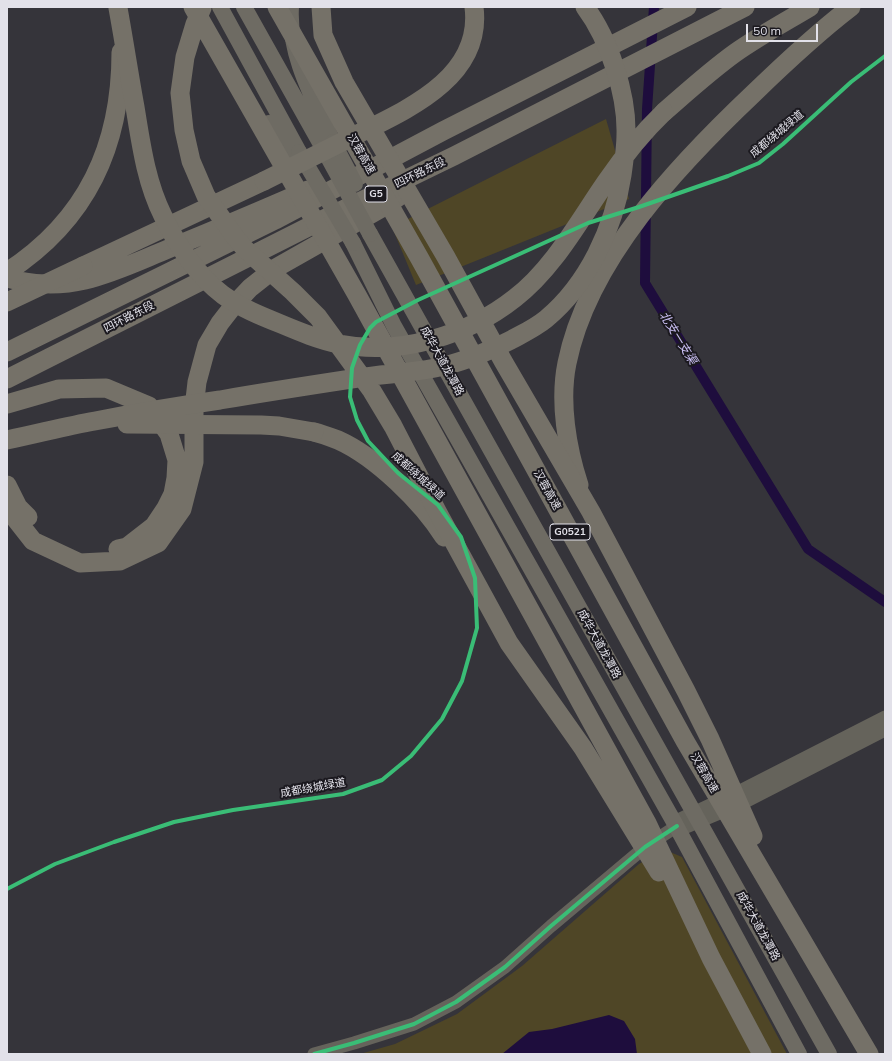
<!DOCTYPE html>
<meta charset="utf-8">
<style>
body{margin:0}
#map{position:relative;width:892px;height:1061px;overflow:hidden;background:#35343a;font-family:Mulish,sans-serif}
canvas{display:block}
.frame{position:absolute;inset:0;border:8px solid #e2e1e9;pointer-events:none}
.scale{position:absolute;left:746px;top:24px;width:72px;height:18px;box-sizing:border-box;border:2px solid #e2e1e9;border-top:0;padding-left:5px;font-size:12px;line-height:14px;white-space:nowrap;color:#e2e1e9;-webkit-text-stroke:3px #1b191f;paint-order:stroke}
</style>
<div id="map">
<canvas width="892" height="1061"></canvas>
<div class="frame"></div>
<div class="scale">50 m</div>
</div>
<script>
const g = document.querySelector('canvas').getContext('2d');
g.lineJoin = 'round';
function fill(path, color) {
  g.fillStyle = color;
  g.fill(path, 'evenodd');
}
function trace(path, color, width, dash) {
  g.strokeStyle = color;
  g.lineWidth = width;
  g.lineCap = dash ? 'butt' : 'round';
  g.setLineDash(dash || []);
  g.stroke(path);
}
function label(font, color, halo, rows, align = 'center') {
  g.font = font + ' Mulish,"Noto Sans SC",sans-serif';
  g.lineWidth = 4;
  g.setLineDash([]);
  g.textBaseline = 'middle';
  g.strokeStyle = halo;
  g.fillStyle = color;
  for (const [text, x, y, turn = 0] of rows) {
    g.save();
    g.translate(x, y);
    g.rotate((+turn || 0) * Math.PI / 180);
    g.textAlign = isNaN(turn) ? turn : align;
    if (halo) g.strokeText(text, 0, 0);
    g.fillText(text, 0, 0);
    g.restore();
  }
}
const green = new Path2D(`
 M606,119l23,80 -213,86 -24,-58z
 M663,849l19,8 105,197h-427l35,-10 62,-30 65,-48 117,-102z`);
const water = new Path2D(`
 M609,1015l15,6 11,18 2,15h-135l27,-22 23,-3z`);
const canal = new Path2D(`
 M654,7l-7,102 -2,174 163,266 77,53`);
const minor = new Path2D(`
 M674,822l62,-29 149,-76
 M679,830l62,-26 144,-74
 M314,1054l40,-11 60,-19 42,-22 49,-35 46,-41 94,-79 32,-21`);
const major = new Path2D(`
 M220,7l79,145
 M244,7l79,141
 M291,7c-3,48 23,93 42,135
 M269,123l18,29
 M370,234l459,820
 M353,243l41,83 280,496 125,232`);
const highway = new Path2D(`
 M664,112c23,-20 46,-41 71,-59 24,-17 50,-31 75,-46
 M83,266l181,-85
 M7,272c80,-52 114,-126 114,-220
 M7,278c24,7 53,8 78,2 29,-7 56,-20 83,-31 47,-19 94,-39 140,-59
 M7,352l268,-132 168,-89 244,-124
 M7,379l317,-160 130,-63 291,-149
 M7,404l52,-15 47,-1 43,18 20,28 8,26 -1,18 -3,16 -7,14 -12,18 -27,21 -9,2
 M314,432c8,2 16,5 24,8 38,17 84,62 106,97
 M7,485l11,22 10,10
 M579,485c-12,-37 -20,-83 -12,-122 21,-104 112,-199 187,-270 31,-30 63,-60 97,-86
 M7,508l26,33 47,22 40,-2 38,-18 24,-34 12,-47v-54l3,-26 10,-37 13,-22 14,-18 16,-17 24,-19 113,-64 14,-10`);
const majorBridge = new Path2D(`
 M333,142l22,42
 M323,148l47,86
 M299,152l54,91`);
const highwayBridge = new Path2D(`
 M193,7l164,288 290,528 64,135 51,96
 M277,7l143,252 265,482 184,313
 M321,7l2,28 21,47 102,175 57,104 88,151 95,179 24,48 43,97
 M118,8c6,33 11,66 17,99 6,37 11,75 28,109 14,29 34,59 60,79 18,13 38,21 58,29 19,8 38,16 58,20 60,12 128,-8 176,-46 38,-29 64,-77 91,-116 17,-25 36,-49 58,-70
 M202,8l-7,16 -10,33 -5,36 4,37 7,31 15,35 29,41 10,12 48,43 25,25 54,74 21,35 44,85 72,132 74,105 76,124
 M264,181c30,-15 60,-30 90,-45 52,-26 129,-58 120,-129
 M7,302l76,-36
 M127,424l134,1 18,1 35,6
 M7,440c30,-6 59,-14 88,-19 42,-8 83,-15 125,-21 46,-8 92,-15 138,-22 26,-4 52,-5 77,-10 26,-5 52,-16 76,-28 11,-6 24,-12 35,-21 42,-35 68,-91 76,-144 2,-14 4,-28 4,-41 1,-40 -17,-95 -41,-127`);
const cycleway = new Path2D(`
 M7,889l48,-25 59,-22 60,-20 59,-12 110,-16 39,-14 29,-24 31,-37 20,-38 15,-53 -2,-50 -14,-41 -23,-32 -40,-32 -30,-32 -11,-21 -7,-23 2,-29 8,-23 10,-17 6,-6 42,-22 170,-77 51,-16 89,-31 31,-13 24,-19 68,-62 34,-26
 M314,1054l40,-11 60,-19 42,-22 49,-35 46,-41 94,-79 32,-21`);
const shields = [
 [376,194,22],
 [570,532,40]
];
const shieldNames = [
 ["G5",376,194],
 ["G0521",570,532]
];
const streetNames = [
 ["成都绕城绿道",777,134,-40],
 ["汉蓉高速",361,154,60],
 ["四环路东段",420,173,-26],
 ["四环路东段",129,317,-27],
 ["成华大道龙潭路",442,361,61],
 ["成都绕城绿道",418,476,42],
 ["汉蓉高速",547,490,61],
 ["成华大道龙潭路",599,644,61],
 ["汉蓉高速",704,773,60],
 ["成都绕城绿道",313,788,-10],
 ["成华大道龙潭路",758,926,61]
];
const waterNames = [
 ["北支一支渠",678,338,58]
];
fill(green, '#4f4626');
fill(water, '#1e0d3d');
trace(canal, '#1e0d3d', 10);
trace(minor, '#65635b', 13);
trace(major, '#6e6b63', 16);
trace(highway, '#757168', 19);
trace(majorBridge, '#6e6b63', 16);
trace(highwayBridge, '#757168', 19);
trace(cycleway, '#3abd76', 4);
for (const [x, y, w] of shields) {
  const box = new Path2D();
  box.roundRect(x - w / 2, y - 8, w, 16, 3);
  g.fillStyle = '#1b191f';
  g.fill(box);
  trace(box, '#e2e1e9', 1);
}
label('bold 10px', '#e2e1e9', null, shieldNames);
label('11px', '#e2e1e9', '#1b191f', streetNames);
label('italic 12px', '#cbc0f5', '#1b191f', waterNames);
</script>
